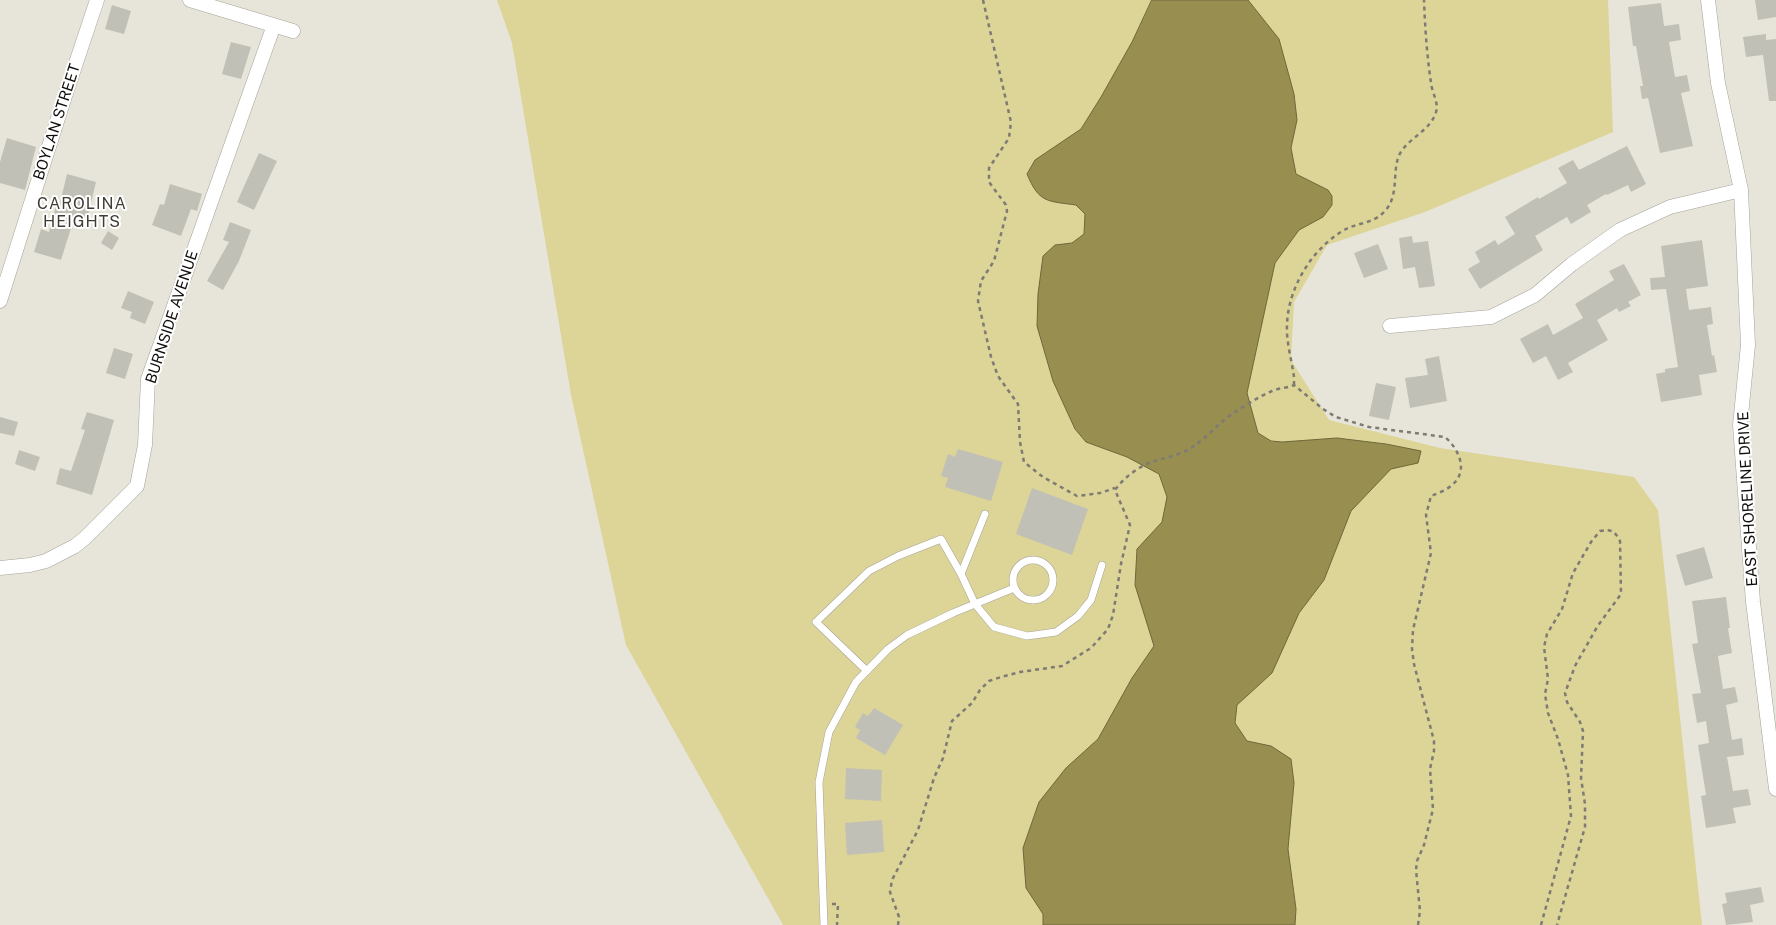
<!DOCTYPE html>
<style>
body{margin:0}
canvas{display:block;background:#e7e5da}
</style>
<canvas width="1776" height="925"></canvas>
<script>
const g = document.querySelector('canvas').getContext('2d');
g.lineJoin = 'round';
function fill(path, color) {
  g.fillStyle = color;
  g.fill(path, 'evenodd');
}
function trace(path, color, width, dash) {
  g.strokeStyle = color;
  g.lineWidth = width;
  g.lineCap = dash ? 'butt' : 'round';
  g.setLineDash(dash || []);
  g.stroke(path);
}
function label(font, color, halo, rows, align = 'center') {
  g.font = font + ' "Public Sans",sans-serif';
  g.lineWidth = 4;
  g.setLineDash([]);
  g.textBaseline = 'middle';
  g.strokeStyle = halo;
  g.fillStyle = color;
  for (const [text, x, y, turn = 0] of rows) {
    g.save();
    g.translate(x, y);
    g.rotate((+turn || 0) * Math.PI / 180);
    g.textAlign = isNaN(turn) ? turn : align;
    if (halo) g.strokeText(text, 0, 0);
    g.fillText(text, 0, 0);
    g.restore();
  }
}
const green = new Path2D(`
 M497,0h1111l5,132 -188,80 -98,33 -33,57 -3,58 38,60 111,28 194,29 24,33 44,415h-919l-157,-280 -55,-250 -59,-352z`);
const water = new Path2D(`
 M1152,0h96l31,39 15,55 3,26 -6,28 5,26 32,16 4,6v9l-9,12 -24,13 -24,33 -28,130 11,40 13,8 11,1 55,-4 49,6 35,7 -3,12 -27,6 -40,42 -27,69 -25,33 -27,60 -35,32 -2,18 12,18 24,5 20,13 3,24 -6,66 8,60 -1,16h-252v-11l-17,-26 -3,-40 16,-46 27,-34 32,-29 34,-61 22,-32 -19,-61 2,-36 25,-27 5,-25 -8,-23 -32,-17 -41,-15 -11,-13 -22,-48 -16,-55 1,-32 5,-38 12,-11 17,-2 12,-9 1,-20 -9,-9c-29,-4 -37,-2 -49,-31l8,-14 46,-31 20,-32 31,-55z`);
const building = new Path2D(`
 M1755,0h21v17l-18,3z
 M1661,3l3,23 15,-2 2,16 -12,2 6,35 12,-2 3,16 -9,2 12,53 -33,7 -12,-55 -6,1 -2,-13h3l-7,-40h-3l-5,-39z
 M112,5l19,6 -7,23 -19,-5z
 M1766,34v6l10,-1v62h-7l-6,-46 -17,2 -3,-20z
 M231,42l20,5 -10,32 -19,-5z
 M7,138l29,9 -11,43 -25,-7v-21z
 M1627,146l19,38 -15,8 -3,-7 -21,10 -1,-1 -19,11 4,7 -20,12 -4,-7 -32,19 8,14 -63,39 -12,-20 12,-7 -5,-10 20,-12 3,5 17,-11 -10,-17 33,-20 1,2 28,-16 -9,-15 15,-8 6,10z
 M259,153l18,8 -23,49 -17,-8z
 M67,174l29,8 -11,46 -13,-3 -11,35 -27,-8 7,-23 8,3 8,-30 3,1z
 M170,184l32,10 -5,17 -6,-2 -10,27 -29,-11 8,-21 4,1z
 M230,222l21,8 -12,31 -16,29 -16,-9 22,-39 -6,-2z
 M108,231l11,7 -7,12 -11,-7z
 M1412,236l1,7 15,-2 7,45 -16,2 -4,-21 -12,2 -4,-31z
 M1702,240l6,46 -22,3 3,21 22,-3 2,17 -6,1 5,31 2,-1 3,17 -18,3 3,20 -41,7 -5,-28 9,-2v-3l13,-2 -12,-78 -15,1 -1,-12 15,-1 -4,-31z
 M1378,244l10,25 -24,9 -10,-25z
 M1624,264l17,31 -13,7 3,4 -12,6 -2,-4 -20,12 11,20 -40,23 5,9 -15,8 -12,-24 -13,7 -13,-24 28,-15 5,11 30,-17 -8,-14 39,-24 -5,-9z
 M128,291l26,11 -9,22 -15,-6 2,-6 -11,-4z
 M114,348l19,6 -8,25 -19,-6z
 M1439,356l8,45 -37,7 -5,-30 23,-3 -3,-16z
 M1376,383l20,4 -7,33 -20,-4z
 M87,412l27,8 -22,75 -36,-11 4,-16 11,3 14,-41 -4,-1z
 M0,417l18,5 -4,14 -14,-3z
 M958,449l45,13 -12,39 -46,-14 3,-9 -7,-2 7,-22 7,3z
 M19,450l21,7 -5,14 -20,-7z
 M1032,488l56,21 -16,46 -56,-21z
 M1704,547l9,31 -28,8 -9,-31z
 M1726,597l4,31h-2l4,25 -14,3 5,33 12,-2 3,15 -12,3 6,35 10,-2 2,17 -17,2 6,34 15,-2 3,16 -18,3 3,15 -30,5 -5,-32 5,-1 -8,-50 11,-2 -3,-22 -9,2 -5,-29 9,-1 -9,-49 6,-1 -6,-42z
 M874,708l29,17 -18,30 -29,-17 4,-8 -5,-3 8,-14 5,3z
 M846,768l36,2 -1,31 -36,-2z
 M882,820l2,32 -37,3 -2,-32z
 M1761,887l3,15 -14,3 3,17 -27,3 -4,-21 5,-1 -2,-10z`);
const path = new Path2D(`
 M983,0l28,122 -2,16 -20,30v14l17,23 1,6 -13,50 -13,20 -3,20 13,56 7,19 20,28 2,38 4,20 19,15 34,19 23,-3 15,-5
 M1294,385v-8c-2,-16 -8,-35 -7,-52 1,-38 26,-78 59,-96 12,-6 28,-6 38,-17 18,-18 5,-46 19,-63 10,-13 28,-20 33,-37 3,-9 -4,-19 -5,-29 -4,-27 -6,-55 -7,-83
 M832,904h6l-1,21
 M898,925l1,-8 -9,-25 2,-12 26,-50 16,-52 9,-20 9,-37 20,-18 8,-13 9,-9 12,-4 19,-5 42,-6 29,-18 17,-19 5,-14 8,-51 9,-39 -15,-35c10,-14 27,-26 43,-30 11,-3 23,-6 33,-12 16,-10 28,-26 44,-36 11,-7 25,-16 37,-21 7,-3 15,-3 22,-6l29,24 13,8 33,10 76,10c14,12 24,34 7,48 -5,5 -14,8 -21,11l-5,19 5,38 -18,77 -1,19 2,15 20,77v10l-4,18 3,40 -9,36 -7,16 -1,9 4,41 -2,14
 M1541,925l30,-109 -3,-41 -10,-36 -10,-26 -3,-19 3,-15 -4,-32 3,-13 15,-25 11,-36 18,-31 9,-11c11,-2 15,0 20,10l1,53 -24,33 -22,39 -10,27 2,9 13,20 3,9 -2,47 4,26v23l-28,98`);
const lane = new Path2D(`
 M1013 580a20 20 0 1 1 40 0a20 20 0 1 1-40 0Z
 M961,574l24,-60
 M867,671l-51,-49 53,-51 29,-15 43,-17 20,35 14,30 19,23 33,9 29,-4 22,-16 13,-16 11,-35
 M824,925l-5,-143 10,-50 27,-50 32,-33 19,-14 46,-22 61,-25`);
const street = new Path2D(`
 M190,0l103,31
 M1708,0l10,83 23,107 7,155 -8,80 13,177 23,187
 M0,301l65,-205 32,-96
 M1390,326l101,-9 44,-22 37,-31 48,-34 50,-23 71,-17
 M0,568l30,-3 16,-4 29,-15 10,-8 52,-52 8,-41 3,-66 126,-354`);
const streetNames = [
 ["BOYLAN STREET",57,122,-72],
 ["BURNSIDE AVENUE",172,317,-72],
 ["EAST SHORELINE DRIVE",1748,499,-93]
];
const neighbourhoodNames = [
 ["CAROLINA",82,204],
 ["HEIGHTS",82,222]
];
fill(green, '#ddd497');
fill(water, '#978e50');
trace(water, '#6e683b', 1);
fill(building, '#c1c0b6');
trace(lane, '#a5a399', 8);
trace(street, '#a5a399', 15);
trace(path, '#7d7b74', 2.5, [4, 4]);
trace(lane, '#fff', 7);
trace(street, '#fff', 14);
label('15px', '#0f0e0b', '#fff', streetNames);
g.letterSpacing = '1px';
label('16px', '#3e3c34', '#fff', neighbourhoodNames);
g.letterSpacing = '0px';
</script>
